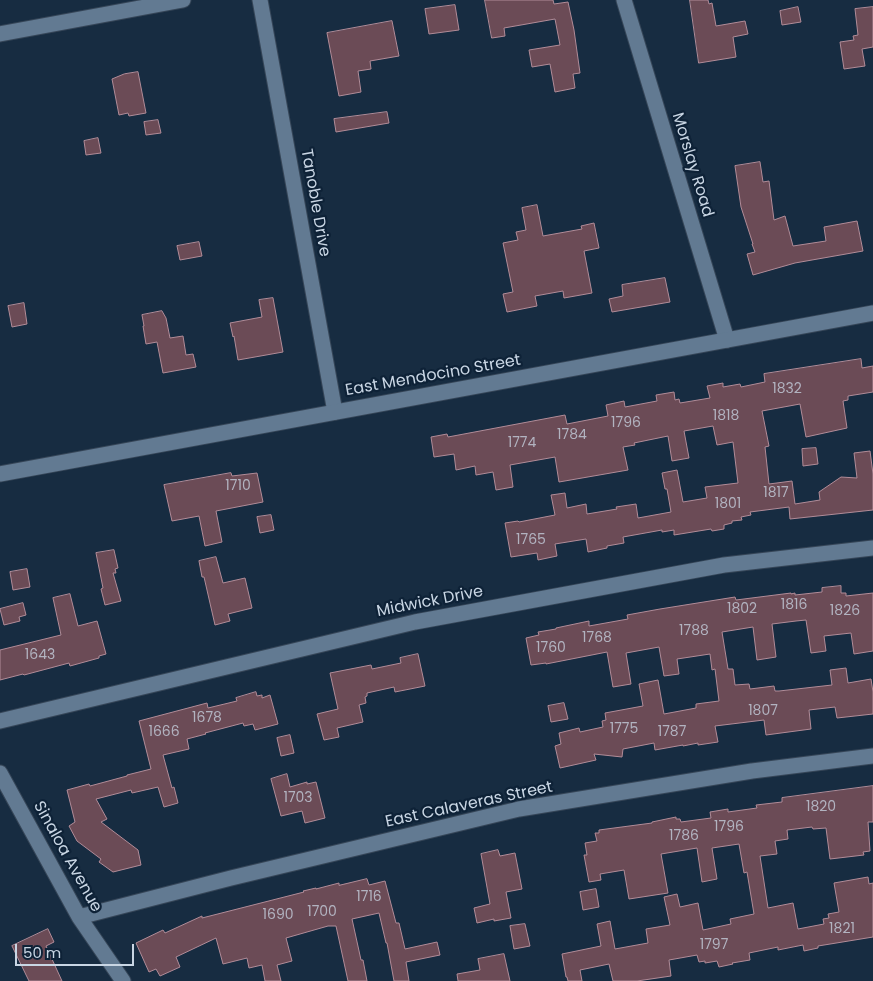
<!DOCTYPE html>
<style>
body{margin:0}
#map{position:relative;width:873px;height:981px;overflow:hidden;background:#172c41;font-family:Poppins,sans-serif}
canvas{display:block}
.scale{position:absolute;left:15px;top:944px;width:119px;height:22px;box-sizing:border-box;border:2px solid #c9d6e4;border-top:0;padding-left:6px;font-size:15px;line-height:18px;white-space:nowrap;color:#c9d6e4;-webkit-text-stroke:4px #0e2237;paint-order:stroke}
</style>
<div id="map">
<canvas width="873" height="981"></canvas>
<div class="scale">50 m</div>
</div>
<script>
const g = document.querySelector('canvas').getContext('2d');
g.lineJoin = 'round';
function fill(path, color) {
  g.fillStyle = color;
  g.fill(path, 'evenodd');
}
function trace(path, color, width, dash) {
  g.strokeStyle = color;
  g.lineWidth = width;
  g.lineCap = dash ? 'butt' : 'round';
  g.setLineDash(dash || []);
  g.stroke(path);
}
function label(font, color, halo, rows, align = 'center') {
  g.font = font + ' Poppins,sans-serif';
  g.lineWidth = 4.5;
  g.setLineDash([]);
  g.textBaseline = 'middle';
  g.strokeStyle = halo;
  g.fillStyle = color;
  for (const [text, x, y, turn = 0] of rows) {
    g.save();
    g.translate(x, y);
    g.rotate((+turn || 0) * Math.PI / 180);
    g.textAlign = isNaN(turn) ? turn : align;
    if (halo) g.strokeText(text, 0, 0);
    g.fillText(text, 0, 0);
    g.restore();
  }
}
const building = new Path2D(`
 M485,0h68l1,4 14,-2 6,28 6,43 -7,1 2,14 -20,4 -5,-28 -18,3 -3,-17 31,-5 -5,-26 -51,9 1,8 -13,2z
 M690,0h18l1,4 3,-1 4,23 29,-5 3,13 -15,3 3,20 -37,6z
 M455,5l4,25 -30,4 -4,-25z
 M798,7l3,15 -19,3 -2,-14z
 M873,7v40l-11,2 3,17 -21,3 -4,-27 14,-2 -1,-4 5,-1 -3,-26z
 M392,21l7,35 -29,5 1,8 -13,2 3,21 -22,4 -12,-63z
 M138,72l8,41 -17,3 -1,-3 -9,2 -7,-36 12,-5z
 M387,112l2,11 -53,9 -2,-13z
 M158,120l3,13 -15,2 -2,-13z
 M98,138l3,15 -15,2 -2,-14z
 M760,162l3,20 6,-1 5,39 11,-4 8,30 33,-5 -2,-14 33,-6 6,30 -68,12 -42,12 -6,-21 8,-2 -3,-8h1l-12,-37 -6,-41z
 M537,205l6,31 39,-7 -1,-3 13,-3 5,25 -15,3 8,42 -28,5 -1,-7 -28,5 2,10 -30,6 -4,-18 10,-2 -10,-49 15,-3 -2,-8 10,-2 -4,-22z
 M199,242l3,14 -22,4 -3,-14z
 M665,278l5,24 -58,10 -3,-13 14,-3 -1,-11z
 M273,298l10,54 -45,8 -4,-24 -1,1 -3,-14 32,-6 -3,-17z
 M24,303l3,21 -15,3 -4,-21z
 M162,311l4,7 4,20 13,-2 3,19 7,-1 3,13 -33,6 -6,-31 -11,2 -3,-18h1l-2,-11z
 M861,359l1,9 11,-2v26l-25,4v4l-5,1 4,27 -41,9 -6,-33 -38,7 7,35 -4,1 4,37 23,-3 3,23 25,-4 -1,-8 22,-15 16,1 -3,-25 16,-2 3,23v36l-83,9 -1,-12 -39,5 1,3 -10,2 1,3 -10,1v2l-8,2v4l-12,2 -1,-2 -37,6v-5l-12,2v-2l-39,7 1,6 -17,3v2l-19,4 -2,-13 -31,5 2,12 -19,4 -1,-7 -26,4 -6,-34 13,-2 1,1 36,-7 -4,-20 14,-2 2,15 19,-4 1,10 30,-5 -1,-2 20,-3 2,14 33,-6 -4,-23h-2l-3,-16 15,-3 6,32 24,-4 -2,-11 33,-4 -5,-41 -16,3 -4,-19 -29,5 5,27 -17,3 -4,-25 -34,7 1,2 -12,2 5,23 -69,12 -4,-25 -45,8 3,22 -17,3 -3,-18 -17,3 -1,-9 -19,4 -2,-16 -20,3 -3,-20 16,-3 1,3 117,-22 2,9 41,-8 -2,-11 18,-4 1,6 32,-6 -1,-6 18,-3 1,8 4,-1 1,4 30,-5 -3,-12 16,-3v4l17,-3 1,3 24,-5 -1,-8z
 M816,448l2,16 -15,2 -1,-17z
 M231,473l1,3 25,-3 6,29 -47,9 6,31 -17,4 -6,-30 -27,5 -8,-36z
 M271,515l3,15 -14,3 -3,-16z
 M114,550l4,18 -3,1 1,4h-3l8,28 -16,4 -4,-16 2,-1 -7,-35z
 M216,557l7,26 22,-5 7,30 -24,6 2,7 -15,4 -11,-48h-2l-3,-16z
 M27,569l3,18 -17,3 -3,-18z
 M841,586v7h5v3l27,-3v58l-19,3 -3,-21 -27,3 2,15 -15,2 -5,-33 -10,1 -24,3 4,33 -19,3 -4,-33 -31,5 6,37h5l2,16 14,-1 1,5 24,-3 1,5h4l53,-6 -2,-15 16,-2 2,15 23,-4 2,13v22l-36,4 -2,-11 -26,3 2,19 -45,6 -2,-15 -49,6 3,16 -20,3v-2l-15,3v-1l-28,5 -1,-7 -31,6 -1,8 -28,-3 2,6 -36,8 -5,-22 6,-2 -2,-11 20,-5 1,4 23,-5 -1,-6 4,-1 -1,-7 38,-7 -4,-22 19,-4 6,34 32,-6v-4l23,-3 -4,-32 -3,1 -2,-16 -33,5 2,15 -15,2 -5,-29 -33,6 5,31 -18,3 -6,-35 -61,12v-1l-15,2 -5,-27 13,-3 -1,-3 18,-3v-1l33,-7v5l39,-7 -1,-4 33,-6 75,-12 1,3 55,-7v1l4,-1v2l27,-3v-4z
 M70,594l8,32 19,-5 9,33 -7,2v2l-29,8 -1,-3 -45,12 -1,-1 -23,6v-30l61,-15 -8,-37z
 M23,603l3,12 -7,2 1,4 -16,4 -4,-16z
 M418,654l7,32 -30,6 -1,-5 -27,6v3l-2,1 1,6 -7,2 4,17 -26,6 2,9 -15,3 -7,-26 21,-5 -8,-36 41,-8 1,4 29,-6 -1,-5z
 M256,692l1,4 5,-1v3l8,-3 8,29 -23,6 -2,-6 -9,2 -1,-3 -38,10 1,1 -19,5 2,10 -26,6 9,33 2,-1 4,16 -14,4 -6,-20 -26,6 -1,-3 -35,9 11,20 -6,3 37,28 3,15 -28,7 -14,-10 2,-3 -24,-18 -8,-15 6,-4 -8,-32 22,-6 1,2 37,-10v-1l24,-6 -12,-48 68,-18 1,5 29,-7 -1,-3z
 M564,703l4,16 -17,3 -3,-16z
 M290,735l4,18 -13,3 -4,-18z
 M287,774l3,13 17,-5v2l9,-2 9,36 -20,5 -3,-12 -21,5 -10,-37z
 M873,786v36h-5l2,29 -7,1 1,3 -34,4 -4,-31 -13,1 -1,-2 -25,3 1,9 -13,2 2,13 -17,2 8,52 25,-5 5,26 26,-5 -1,-5 6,-1 -1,-4 11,-2 -5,-29 34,-6 1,7 4,-1v54l-55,9v2l-14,3 -1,-6 -25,5v-3l-29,6 1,7 -18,3 1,1 -14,3 -2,-6 -12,2v-2l-6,1 -2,-7 -28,5 2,16 -34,5h-24l-4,-17 -29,6 2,11h-14l-1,-4h-1l-4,-23 39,-8 -4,-22 13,-3 5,28 33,-6 -2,-14 24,-4 -6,-28 13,-3 3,13 18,-4 5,27 28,-6 -1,-5 24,-5 -7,-42 -3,1 -5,-29 -27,4 5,31 -15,3 -5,-34 -36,6 7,39 -39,6 -5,-29 -24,4 1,6 -12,2 -5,-27h3l-2,-12 12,-2 -2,-8h4v-3l53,-7v-1l24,-5v2h4l1,3 30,-4 -1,-6 18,-3v3l29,-4 -1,-3 26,-3v-4z
 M498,850l2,6 15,-3 7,36 -16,3 5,26 -17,3v-2l-17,4 -3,-15 16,-4 -9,-50z
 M367,879l2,6 16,-4 11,42h3l6,26 32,-7 3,13 -34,7 3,19h-15l-7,-38h-1l-7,-30 -27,6 9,41h2l4,21h-19l-12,-55h-8l-42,12 6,23 -15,4 4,16h-16l-3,-16 -13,3 -2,-10 -24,6 -7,-26 -40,19 4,10 -20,9 -4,-7 -7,3 -13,-29 27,-13 2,3 37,-17v2l102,-26 -1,-1 13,-3v1l23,-6v2z
 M596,889l3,18 -16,3 -3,-18z
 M525,924l5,22 -16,3 -4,-23z
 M48,929l6,13 -8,4 16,35h-33l-17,-35z
 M504,954l6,27h-52l-1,-7 23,-4 -2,-11z`);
const street = new Path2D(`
 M260,0l75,412
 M624,0l103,340
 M0,34l183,-34
 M0,721l415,-99 309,-57 149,-17
 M0,773l79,144 44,64
 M79,917l152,-39 288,-69 233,-38 121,-15`);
const secondary = new Path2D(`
 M0,474l873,-161`);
const numberNames = [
 ["1832",787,389],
 ["1818",726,416],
 ["1796",626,423],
 ["1784",572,435],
 ["1774",522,443],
 ["1710",238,486],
 ["1817",776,493],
 ["1801",728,504],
 ["1765",531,540],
 ["1816",794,605],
 ["1802",742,609],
 ["1826",845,611],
 ["1788",694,631],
 ["1768",597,638],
 ["1760",551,648],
 ["1643",40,655],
 ["1807",763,711],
 ["1678",207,718],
 ["1775",624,729],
 ["1666",164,732],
 ["1787",672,732],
 ["1703",298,798],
 ["1820",821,807],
 ["1796",729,827],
 ["1786",684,836],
 ["1716",369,897],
 ["1700",322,912],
 ["1690",278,915],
 ["1821",842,929],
 ["1797",714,945]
];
const streetNames = [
 ["Morslay Road",692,165,73],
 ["Tanoble Drive",315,203,80],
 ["East Mendocino Street",433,376,-10],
 ["Midwick Drive",430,602,-11],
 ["East Calaveras Street",469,805,-12],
 ["Sinaloa Avenue",67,857,61]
];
fill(building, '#6b4b56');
trace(building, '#b18c98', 1);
trace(street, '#364658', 17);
trace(secondary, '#364658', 17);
trace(street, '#627a92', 15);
trace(secondary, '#627a92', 15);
label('14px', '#b2b3c0', null, numberNames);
label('16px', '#c9d6e4', '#0e2237', streetNames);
</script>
